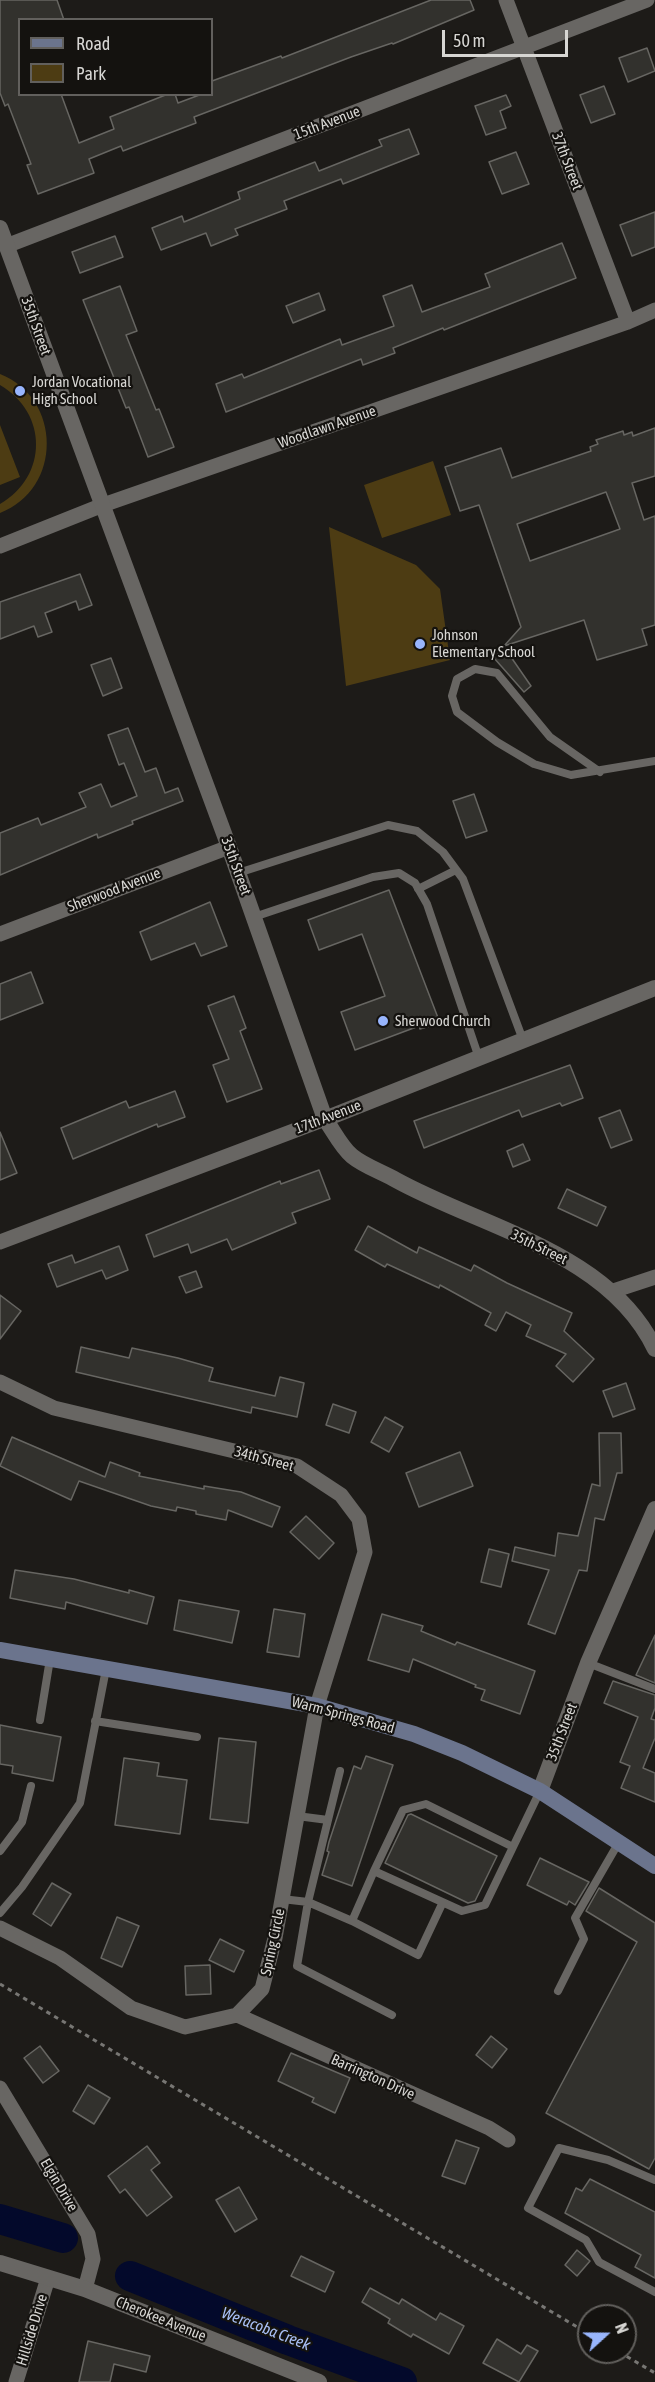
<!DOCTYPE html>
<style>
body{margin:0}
#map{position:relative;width:655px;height:2382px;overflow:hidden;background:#1d1b18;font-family:"Asap Condensed",sans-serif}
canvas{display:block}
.legend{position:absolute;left:18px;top:18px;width:195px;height:78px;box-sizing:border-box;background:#14120f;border:2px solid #62605d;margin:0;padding:8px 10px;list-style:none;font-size:18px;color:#d7d6d3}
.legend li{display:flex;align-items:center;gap:12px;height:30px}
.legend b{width:30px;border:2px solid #62605d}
.north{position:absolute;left:577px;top:2304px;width:60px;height:60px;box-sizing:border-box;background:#14120f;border:2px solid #62605d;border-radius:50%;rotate:69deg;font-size:16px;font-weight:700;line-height:24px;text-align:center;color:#d7d6d3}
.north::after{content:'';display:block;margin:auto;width:21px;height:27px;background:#98b5fd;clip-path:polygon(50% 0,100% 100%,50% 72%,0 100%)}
.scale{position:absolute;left:442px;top:30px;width:126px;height:27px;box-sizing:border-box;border:3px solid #d7d6d3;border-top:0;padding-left:8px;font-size:18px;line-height:21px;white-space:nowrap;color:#d7d6d3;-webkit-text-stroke:4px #14120f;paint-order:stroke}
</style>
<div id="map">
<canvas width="655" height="2382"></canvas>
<ul class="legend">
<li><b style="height:8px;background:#6b748d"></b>Road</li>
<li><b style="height:16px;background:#4d3c13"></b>Park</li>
</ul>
<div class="north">N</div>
<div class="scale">50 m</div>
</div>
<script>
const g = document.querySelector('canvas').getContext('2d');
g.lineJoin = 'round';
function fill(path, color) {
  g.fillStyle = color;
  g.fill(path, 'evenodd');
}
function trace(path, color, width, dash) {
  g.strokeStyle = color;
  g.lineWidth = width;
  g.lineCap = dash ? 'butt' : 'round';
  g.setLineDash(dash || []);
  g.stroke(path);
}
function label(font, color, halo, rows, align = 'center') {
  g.font = font + ' "Asap Condensed",sans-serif';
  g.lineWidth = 4.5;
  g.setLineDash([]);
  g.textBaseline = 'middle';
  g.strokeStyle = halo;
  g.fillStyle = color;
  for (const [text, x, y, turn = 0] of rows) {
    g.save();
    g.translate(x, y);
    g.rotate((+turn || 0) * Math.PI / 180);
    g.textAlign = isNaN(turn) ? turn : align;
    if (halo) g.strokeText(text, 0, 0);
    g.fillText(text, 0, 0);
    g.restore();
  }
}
const green = new Path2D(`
 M0,374c62,24 63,115 0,139v-9c48,-28 48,-91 0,-119z
 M0,425l20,52 -20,8z
 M433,461l18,54 -69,23 -18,-53z
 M329,527l87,38 24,24 10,71 -104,26z`);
const river = new Path2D(`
 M0,2219l63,19
 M130,2276l158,64 114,42`);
const building = new Path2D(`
 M0,0h57l7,20h-44v74h41l18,49 35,-14 -4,-12 58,-23h7l3,9 24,-9h10v-13l69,-25 1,2 149,-58h39l4,10 -81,34 -1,-1 -41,14 -157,60 2,6 -37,14 -36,14 -2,-5 -32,13 5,14 -56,21 -11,-29 4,-1 -23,-60 -3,2 -5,-13z
 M647,48l8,23 -27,11 -9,-24z
 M604,86l11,28 -24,9 -11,-28z
 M506,95l5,11 -11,5 6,17 -20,7 -11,-29z
 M409,129l10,25 -76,30 -2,-5 -57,22 3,8 -52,20 3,6 -27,11 -5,-13 -45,17 -9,-22 30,-12 2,6 56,-23 -2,-7 77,-30 4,9 63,-25 -3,-6z
 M516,152l13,32 -27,10 -13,-32z
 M655,212v35l-23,9 -12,-31z
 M115,236l8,21 -43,16 -8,-21z
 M562,243l14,35 -132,52 -1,-2 -50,20 2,5 -32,12 -2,-6 -135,53 -10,-28 26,-10 2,4 96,-39 2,6 52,-19 -11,-30 29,-11 10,27 68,-25 -5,-13z
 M120,286l17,45 -11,4 30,75 3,-1 15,38 -26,10 -19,-50 -3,1 -43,-108z
 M319,293l6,17 -32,13 -7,-17z
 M655,428v48l-23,7 12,37 11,-4v109l-13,4 5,16 -50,15 -13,-40 -80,26 17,-19 -42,-122 -19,6 -15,-44 56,-19 11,30 79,-27 -1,-4 8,-3 -2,-4 27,-9 1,4 8,-3 1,4zM606,492l14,37 -90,32 -13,-37z
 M80,574l12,31 -13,5 -3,-9 -31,12 7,19 -14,5 -4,-11 -34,13v-37z
 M504,647l27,39 -7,6 -30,-34z
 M111,658l11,30 -19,8 -12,-31z
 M128,728l17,44 11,-4 9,25 13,-5 5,13 -51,20 1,3 -35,14 -1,-4 -97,41v-42l38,-15 3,7 45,-18 -7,-14 22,-9 10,23 26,-11 -13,-33 -5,2 -11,-30z
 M474,794l13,37 -21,7 -13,-37z
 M389,890l51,133 -20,6 -1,-3 -64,24 -14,-38 44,-16 -23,-62 -43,16 -11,-30z
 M210,902l17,44 -26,10 -6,-13 -44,17 -11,-28z
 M31,972l12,31 -43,17v-36z
 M234,996l12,32 -6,3 22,58 -35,13 -14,-37 16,-6 -21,-53z
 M570,1065l13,33 -21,8 -2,-3 -38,14 -3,-7 -95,38 -10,-27z
 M175,1091l10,26 -27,10 -1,-3 -84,35 -12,-31 65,-27 3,7z
 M620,1110l12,30 -21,8 -12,-30z
 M0,1132l17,41 -17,7z
 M523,1144l7,16 -17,7 -6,-16z
 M319,1170l11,29 -38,14 4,10 -64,27 -5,-11 -36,14 -3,-9 -34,13 -8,-22 134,-54 1,3z
 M567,1189l39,18 -9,19 -39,-18z
 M368,1226l49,27 2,-6 52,24 3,-6 33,18 65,30 -8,18 30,28 -21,23 -17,-16 10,-12 -40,-18 5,-11 -25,-13 -10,19 -11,-6 6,-12 -51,-28 -1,3 -52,-24 -2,3 -30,-17z
 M119,1246l9,24 -22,9 -4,-9 -45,17 -9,-23 24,-9 3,8z
 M196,1271l6,16 -16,6 -7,-16z
 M0,1295l21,16 -21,28z
 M81,1347l48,11 3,-10 46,10 35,10 -4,13 66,15 5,-19 24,6 -7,34 -45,-10 -1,6 -175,-41z
 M626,1383l9,26 -22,8 -10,-26z
 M333,1404l23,8 -7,21 -23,-8z
 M385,1417l18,10 -14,25 -18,-10z
 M599,1433h22l1,40h-5l-13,47 -9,-2 -8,53 -8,-1 -24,64 -27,-10 21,-54 -37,-9 3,-14 40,9 3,-23 20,3 14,-52 8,2z
 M12,1437l93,40 5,-15 30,11 -1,3 65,13v-3l37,6 39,15 -8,20 -44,-17 -2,10 -30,-6v-3l-19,-4 -1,4 -25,-5 -72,-25 -8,19 -71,-34z
 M460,1452l13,34 -54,21 -13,-34z
 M306,1516l28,27 -15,16 -29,-27z
 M489,1549l20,5 -8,33 -20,-5z
 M15,1570l59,9 55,14v-3l25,7 -7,27 -81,-22 -1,7 -55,-11z
 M179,1600l60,11 -7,32 -58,-13z
 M274,1609l31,5 -6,43 -32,-5z
 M382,1614l41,12 -2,5 34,14 2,-3 78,29 -15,43 -39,-14 4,-10 -10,-3 1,-2 -63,-26 -4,13 -41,-12z
 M655,1635v48l-19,-8z
 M613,1681l42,14v13l-4,11 4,1v18l-12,30 12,5v29l-34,-14 9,-22 -10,-4 18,-45 -34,-14z
 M0,1725l61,12 -8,44 -41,-8 1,-7 -13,-2z
 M219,1738l37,4 -8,81 -38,-4z
 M366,1756l27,9 -41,121 -30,-11 7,-23 -2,-1 2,-9 25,-76 7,3z
 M124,1758l35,5 -2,13 30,4 -7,54 -65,-9z
 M411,1814l86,42 -22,45 -7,2 -83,-40 23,-48z
 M540,1858l49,24 -14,23 -6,-4 -2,4 -40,-20z
 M52,1883l19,11 -20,32 -18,-12z
 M599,1888l56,35v235l-6,11 -103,-56 91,-171 -51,-31z
 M117,1917l22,9 -17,41 -21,-9z
 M220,1939l24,12 -10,21 -25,-12z
 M210,1965l1,29 -25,1 -1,-29z
 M491,2036l16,13 -15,19 -16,-13z
 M40,2046l19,25 -16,12 -19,-25z
 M291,2053l59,25 -15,35 -23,-11 2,-4 -36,-17z
 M88,2085l22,13 -16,26 -21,-13z
 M456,2140l23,8 -14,36 -23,-8z
 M147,2146l13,17 -9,7 21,27 -25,19 -22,-27 -5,4 -12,-17z
 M590,2179l65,33v66l-20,-11 6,-12 -76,-42 11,-25 6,3z
 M239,2187l18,32 -22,13 -19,-32z
 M577,2250l13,11 -13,15 -12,-11z
 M301,2256l33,16 -9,20 -34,-16z
 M370,2288l29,16 3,-5 34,21 4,-7 24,13 -15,28 -36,-20 -2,3 -23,-14 2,-4 -28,-17z
 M497,2339l24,15 6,-9 11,6 -19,31 -36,-19z
 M88,2341l62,15 -4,16 -32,-8 -4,18h-31z`);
const path = new Path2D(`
 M0,1984l589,350
 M619,2352l36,21`);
const service = new Path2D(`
 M600,772l-50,-35 -53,-64 -22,-4 -18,10 -5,17 5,16 40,30 37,22 37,11 84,-14
 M238,873l150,-48 29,6 26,21 20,27 60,161
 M418,889l38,-19
 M254,917l119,-40 26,-4 16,10 12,21 52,154
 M588,1663l67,26
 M40,1720l10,-61
 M95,1721l102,16
 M297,1816l31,4 12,-49
 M328,1820l-20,82 -11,64 95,49
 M0,1851l22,-29 9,-36
 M374,1871l29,-61 23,-6 87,43
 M282,1899l26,3 44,19
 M442,1904l-24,51 -66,-34 22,-50 88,40 23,-6 55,-114
 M0,1913l22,-26 58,-84 26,-134
 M558,1991l26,-52 -9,-21 44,-76
 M655,2180l-47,-20 -49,-12 -31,60 58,32 13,22 56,30`);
const minor = new Path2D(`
 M506,0l122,322
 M6,246l641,-246
 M0,546l103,-41 525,-183 27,-12
 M0,934l229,-87
 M0,1242l325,-123
 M613,1291l42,-14
 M0,1382l54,26 243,58 44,29 18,24 6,33 -48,154 -42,232 -13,51 -25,26 -52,12 -54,-19 -71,-50 -60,-30
 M237,2015l252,113 19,12
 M0,2088l88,146 5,25 -8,30
 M16,2382l32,-104`);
const tertiary = new Path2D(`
 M0,228l229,619 96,272c8,11 16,28 27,37 12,10 30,16 44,24 87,48 213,72 259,169
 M325,1119l330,-131
 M540,1791l48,-128 67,-154
 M0,2263l85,26 234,93`);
const secondary = new Path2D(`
 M0,1650l317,56 97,28 48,19 78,38 115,75`);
const markers = [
 [20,391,6,"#98b5fd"],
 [420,644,6,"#98b5fd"],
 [383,1021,6,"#98b5fd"]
];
const streetNames = [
 ["15th Avenue",327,123,-21],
 ["37th Street",567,161,69],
 ["35th Street",36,326,70],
 ["Woodlawn Avenue",327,427,-19],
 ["35th Street",236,866,70],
 ["Sherwood Avenue",114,890,-21],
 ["17th Avenue",328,1117,-21],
 ["35th Street",539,1247,26],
 ["34th Street",264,1459,15],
 ["Warm Springs Road",343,1715,15],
 ["35th Street",562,1732,-69],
 ["Spring Circle",273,1942,-78],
 ["Barrington Drive",373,2077,24],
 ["Elgin Drive",59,2185,59],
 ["Cherokee Avenue",161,2319,22],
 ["Hillside Drive",32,2330,-73]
];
const poiNames = [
 ["Jordan Vocational",32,382],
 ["High School",32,399],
 ["Johnson",432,635],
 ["Elementary School",432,652],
 ["Sherwood Church",395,1021]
];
const waterNames = [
 ["Weracoba Creek",266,2329,21]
];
fill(green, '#4d3c13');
trace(river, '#03092b', 30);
fill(building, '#32312d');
trace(building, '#676662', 1.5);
trace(path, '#777673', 3, [4.5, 4.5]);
trace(service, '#686663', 8);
trace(minor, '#686663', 15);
trace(tertiary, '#686663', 16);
trace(secondary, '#6b748d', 16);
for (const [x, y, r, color] of markers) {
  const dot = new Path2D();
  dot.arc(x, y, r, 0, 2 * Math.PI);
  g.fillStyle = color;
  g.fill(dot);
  trace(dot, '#14120f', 2);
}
label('15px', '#d7d6d3', '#14120f', streetNames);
label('15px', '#d7d6d3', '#14120f', poiNames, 'left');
label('italic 16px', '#a9c0f6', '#14120f', waterNames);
</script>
